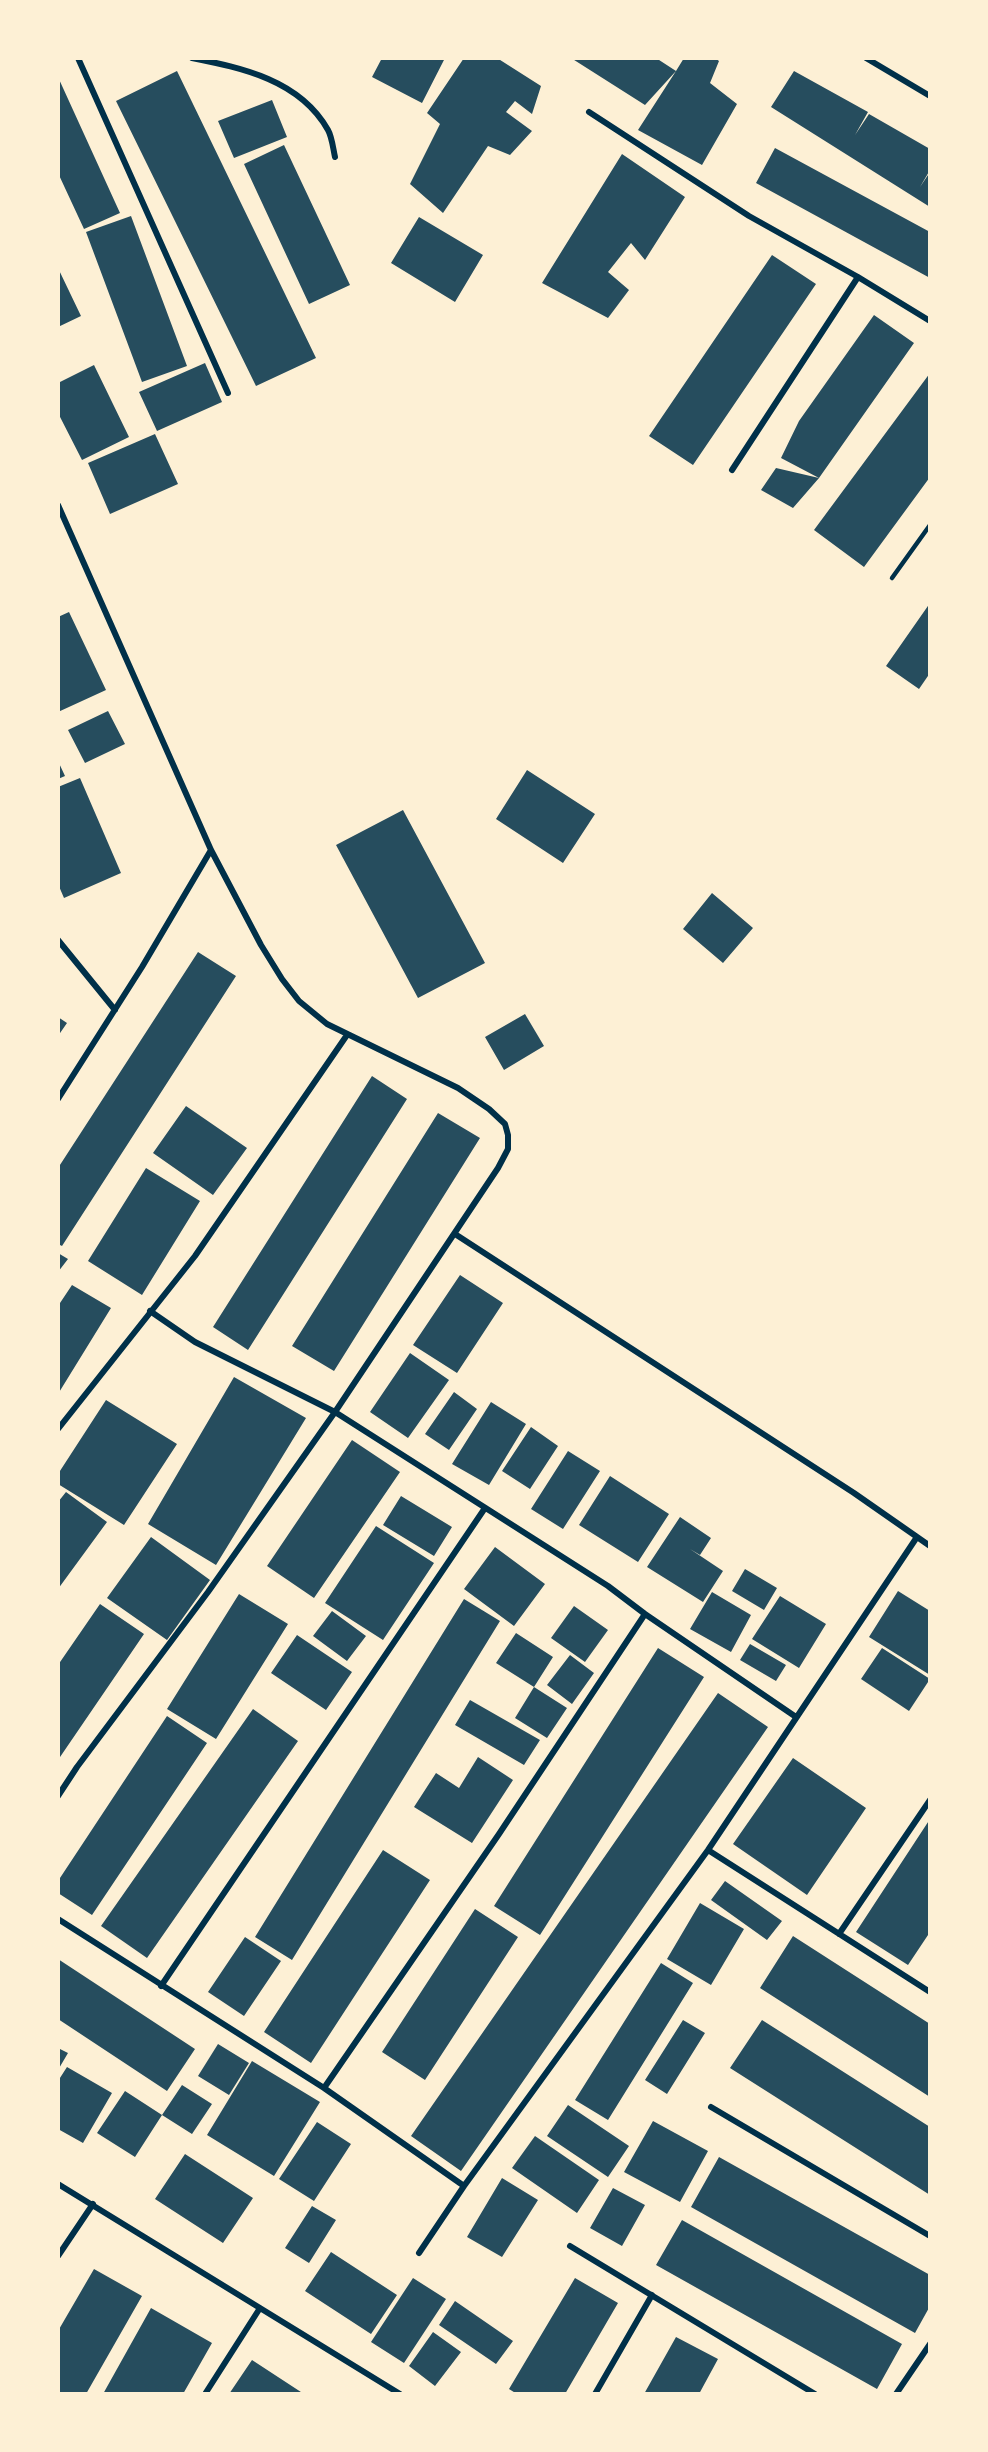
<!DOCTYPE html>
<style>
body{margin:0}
#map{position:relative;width:988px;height:2452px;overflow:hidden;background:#fdf0d5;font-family:Ubuntu,sans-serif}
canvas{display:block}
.frame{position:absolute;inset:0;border:60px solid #fdf0d5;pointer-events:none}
</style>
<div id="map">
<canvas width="988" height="2452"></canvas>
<div class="frame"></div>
</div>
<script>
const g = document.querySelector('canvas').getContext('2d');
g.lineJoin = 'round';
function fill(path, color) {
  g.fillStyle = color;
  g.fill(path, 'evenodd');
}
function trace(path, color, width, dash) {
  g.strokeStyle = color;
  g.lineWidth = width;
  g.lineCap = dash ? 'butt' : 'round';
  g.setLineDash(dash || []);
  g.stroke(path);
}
const building = new Path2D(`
 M382,58h63l-23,45 -50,-26z
 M464,58h33l44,28 -9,28 -17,-13 -9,11 26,19 -22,24 -22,-9 -45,67 -33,-29 30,-60 -13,-11z
 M571,58h85l20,13 8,-13h31l4,3 -9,22 27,21 -35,61 -64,-35 38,-59 -31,34z
 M177,71l139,287 -60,28 -140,-285z
 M794,71l74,41 -13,23 14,-21 61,35v21l-10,17 10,-15v35l-159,-100z
 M58,77l62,136 -36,16 -26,-56z
 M272,100l15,37 -53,21 -16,-37z
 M284,145l66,140 -41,19 -65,-140z
 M775,148l155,84v46l-174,-95z
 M622,154l63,43 -40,63 -14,-17 -23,29 21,18 -21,28 -66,-35z
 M131,216l56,150 -45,16 -56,-150z
 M419,217l64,38 -28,47 -64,-39z
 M772,255l44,29 -123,181 -44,-29z
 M58,268l23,48 -23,11z
 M874,315l40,28 -95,135 -38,-20 18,-37z
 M205,363l17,39 -65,29 -18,-39z
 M94,365l35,72 -47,23 -24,-47v-30z
 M930,373v104l-66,90 -50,-37z
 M155,434l23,50 -68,30 -22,-51z
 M776,468l43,10 -26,30 -32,-18z
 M930,603v70l-11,16 -33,-23z
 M69,612l37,78 -48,22v-95z
 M108,711l17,33 -40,19 -17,-33z
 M58,761l7,15 -7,3z
 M527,770l68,44 -32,49 -67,-44z
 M80,778l41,95 -57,25 -6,-14v-97z
 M403,810l82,153 -67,35 -82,-153z
 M712,893l41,35 -30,35 -40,-34z
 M198,952l38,24 -174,270 -4,-2v-76z
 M525,1014l19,32 -40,24 -19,-33z
 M58,1017l9,6 -9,13z
 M372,1076l35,23 -159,251 -35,-23z
 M186,1106l61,42 -34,47 -60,-42z
 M438,1113l42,25 -146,233 -42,-25z
 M146,1168l54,33 -58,94 -54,-34z
 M58,1253l10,6 -10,13z
 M460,1275l43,28 -46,70 -44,-28z
 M72,1285l39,23 -53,86v-88z
 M410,1353l39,27 -41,58 -38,-26z
 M234,1377l72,41 -90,147 -68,-41z
 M454,1392l23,17 -28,41 -24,-16z
 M106,1400l71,44 -53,81 -66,-41v-10z
 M491,1402l35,22 -37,61 -37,-21z
 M531,1427l27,19 -28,43 -28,-18z
 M352,1440l48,32 -86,126 -47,-32z
 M568,1451l32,20 -37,58 -32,-20z
 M610,1476l59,38 -31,48 -59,-37z
 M66,1492l41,30 -49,67v-87z
 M401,1496l51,31 -18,29 -51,-31z
 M680,1517l31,21 -11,17 -10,-6 33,22 -20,31 -56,-35z
 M376,1526l58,37 -51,77 -58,-37z
 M151,1537l59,43 -43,60 -60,-42z
 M495,1547l50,37 -31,42 -50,-37z
 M745,1569l32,19 -13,22 -32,-19z
 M898,1591l32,20v64l-61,-38z
 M712,1592l39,23 -20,37 -41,-23z
 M239,1594l49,30 -72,115 -49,-30z
 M780,1596l46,28 -27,44 -47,-29z
 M464,1599l36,22 -208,339 -37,-23z
 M100,1604l44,30 -86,126v-95z
 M574,1606l34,24 -23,32 -34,-24z
 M332,1611l34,25 -19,25 -34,-25z
 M516,1633l37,24 -19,30 -38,-24z
 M297,1635l55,37 -26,38 -55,-37z
 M750,1644l36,21 -10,16 -36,-21z
 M658,1648l46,29 -164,258 -46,-29z
 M882,1648l48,31 -21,32 -48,-32z
 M570,1655l24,18 -22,31 -25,-19z
 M534,1687l33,21 -20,30 -32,-20z
 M718,1693l50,34 -307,444 -50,-35z
 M470,1700l70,40 -16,25 -69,-40z
 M253,1709l45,32 -151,217 -46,-32z
 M167,1716l40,27 -115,172 -34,-22v-12z
 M478,1757l35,23 -41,63 -58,-36 22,-34 23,15z
 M793,1758l73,50 -59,87 -74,-51z
 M930,1819v113l-22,33 -52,-33z
 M383,1850l47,30 -119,183 -47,-31z
 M725,1881l57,40 -15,19 -56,-40z
 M700,1903l44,26 -33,56 -44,-26z
 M475,1909l43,28 -93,143 -43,-28z
 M793,1936l137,88v73l-170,-109z
 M245,1937l36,24 -37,55 -36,-24z
 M58,1959l137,90 -28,42 -109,-72z
 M661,1963l32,20 -85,137 -33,-20z
 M683,2020l22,13 -38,61 -22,-14z
 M762,2020l168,107v68l-200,-127z
 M218,2044l31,19 -20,32 -31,-19z
 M58,2048l10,5 -10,17z
 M252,2061l68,41 -46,74 -67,-41z
 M67,2067l45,26 -29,50 -25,-14v-48z
 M182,2085l30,19 -20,30 -30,-19z
 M125,2091l37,24 -27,42 -38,-24z
 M568,2105l61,41 -21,31 -61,-41z
 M653,2121l55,30 -28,51 -56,-30z
 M317,2122l34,22 -37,57 -35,-22z
 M535,2136l64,44 -22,33 -65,-45z
 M185,2154l68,44 -30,45 -68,-44z
 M719,2157l211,118v31l-15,27 -224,-126z
 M502,2178l36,22 -36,57 -35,-20z
 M613,2188l32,17 -23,41 -32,-18z
 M312,2206l24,14 -27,43 -24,-15z
 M682,2220l220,124 -25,45 -221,-124z
 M331,2252l66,43 -26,39 -66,-43z
 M94,2269l48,27 -56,98h-28v-63z
 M413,2278l33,21 -42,64 -33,-21z
 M575,2278l43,25 -53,91h-48l-8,-5z
 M455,2301l58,40 -17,23 -57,-39z
 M151,2308l61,35 -29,51h-80z
 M433,2332l28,20 -26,34 -26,-20z
 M676,2337l42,22 -19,35h-55z
 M252,2360l52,34h-75z`);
const service = new Path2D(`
 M892,578l38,-53`);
const minor = new Path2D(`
 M78,58l150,335
 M192,58c50,10 108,22 136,72 4,7 5,18 7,27
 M866,58l64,38
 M589,112l160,104 109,61 72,44
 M732,470l126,-193
 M58,505l153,345 50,95 21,34 17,22 28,23 131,64 31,21 16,15 3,11v14l-10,19 -163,244 -127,180 -131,175 -19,29
 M58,940l57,70
 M58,1099l84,-132 69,-117
 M455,1234l399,259 76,53
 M150,1311l45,31 140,70 273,174 37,28 151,103
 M58,1429l137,-173 152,-221
 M708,1850l222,142
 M58,1919l266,169 140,98
 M839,1934l91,-134
 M161,1986l324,-478
 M324,2088l175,-254 146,-220
 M711,2107l219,129
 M58,2184l342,210
 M570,2246l245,148
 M419,2253l45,-67 244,-336 209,-313
 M58,2256l35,-52
 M205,2394l55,-86
 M595,2394l57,-99
 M896,2394l34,-50`);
fill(building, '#264d5e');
trace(service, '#003049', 4.5);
trace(minor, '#003049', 6);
</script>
